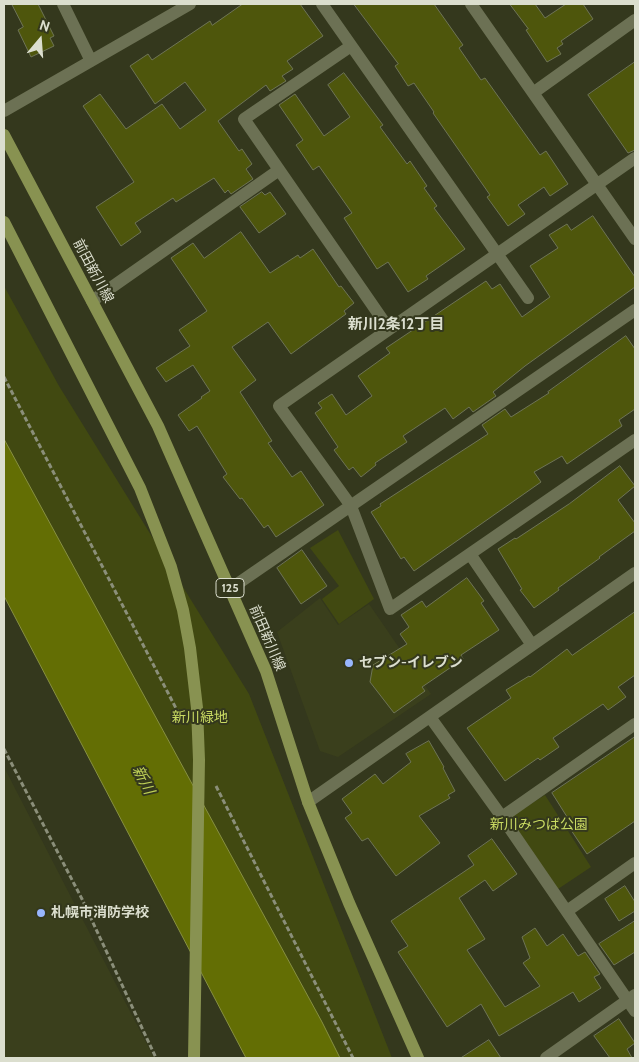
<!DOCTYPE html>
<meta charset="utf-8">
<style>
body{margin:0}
#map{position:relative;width:639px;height:1062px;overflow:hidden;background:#34381d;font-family:Cabin,sans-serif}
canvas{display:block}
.frame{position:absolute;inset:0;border:5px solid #dbdece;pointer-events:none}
.north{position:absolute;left:15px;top:15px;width:50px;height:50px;-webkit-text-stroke:4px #34381d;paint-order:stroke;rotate:18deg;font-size:14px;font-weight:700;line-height:20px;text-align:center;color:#dbdece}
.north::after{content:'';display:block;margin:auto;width:18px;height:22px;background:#dbdece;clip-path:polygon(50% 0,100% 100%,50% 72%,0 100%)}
</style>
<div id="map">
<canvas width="639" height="1062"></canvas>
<div class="frame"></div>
<div class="north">N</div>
</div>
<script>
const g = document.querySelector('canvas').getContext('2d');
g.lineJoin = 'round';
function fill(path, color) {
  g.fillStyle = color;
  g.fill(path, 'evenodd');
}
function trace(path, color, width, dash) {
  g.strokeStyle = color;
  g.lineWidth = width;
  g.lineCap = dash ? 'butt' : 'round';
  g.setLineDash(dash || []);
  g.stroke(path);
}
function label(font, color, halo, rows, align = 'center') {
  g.font = font + ' Cabin,"Noto Sans JP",sans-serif';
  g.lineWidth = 4;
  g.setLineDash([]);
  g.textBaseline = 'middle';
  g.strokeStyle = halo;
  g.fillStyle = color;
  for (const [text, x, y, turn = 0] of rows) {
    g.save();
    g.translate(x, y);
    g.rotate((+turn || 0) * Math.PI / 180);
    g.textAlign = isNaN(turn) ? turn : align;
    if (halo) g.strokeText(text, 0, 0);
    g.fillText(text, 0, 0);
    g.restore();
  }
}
const built = new Path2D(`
 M320,598l18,27 31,-21 62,90 -93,63 -18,-6 -43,-119z
 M4,767l150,291h-150z`);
const green = new Path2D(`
 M4,286l55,100 190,308 143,364h-79l-309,-590z
 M338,530l36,69 -35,25 -17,-25 17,-13 -29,-38z
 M545,795l46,72 -33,22 -49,-71z`);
const water = new Path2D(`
 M4,439l318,583 18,36h-94l-242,-462z`);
const building = new Path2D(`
 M12,4h26l16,32 -4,2 4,8 -23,11 -13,-27 5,-3z
 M243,4h57l23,32 -36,25 6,8 -11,7 4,5 -16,10 -4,-6 -48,36 21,30 3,-2 10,15 -6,5 7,10 -22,15 -3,-4 -3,3 -11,-15 -38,24 -3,-4 -38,25 6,9 -20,14 -25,-39 38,-25 -51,-76 17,-12 26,35 36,-25 18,25 26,-19 -21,-28 -30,22 -25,-38 18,-12 4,6 58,-39 2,4z
 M354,4h80l29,41 -4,3 22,32 4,-2 55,77 6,-4 22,33 -18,12 -6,-9 -26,18 7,9 -17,12 -21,-29 3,-2 -57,-82 1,-1 -20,-29 -6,3 -13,-20 3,-2z
 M510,4h25l10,14 21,-14h17l10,15 -32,22 2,3 -6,4 4,6 -14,8 -21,-32 2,-1z
 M635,62v88l-7,3 -40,-58z
 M344,73l39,52 -3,2 27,37 3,-3 17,25 -3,2 13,18 -3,2 31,41 -39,27 2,3 -20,13 -20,-30 -11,7 -33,-51 8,-5 -33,-47 -6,4 -17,-25 7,-5 -24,-35 16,-11 29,42 26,-19 -22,-32z
 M262,192l3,3 5,-3 16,22 -27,19 -19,-26z
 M593,216l42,61v10l-110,79 -32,26 3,4 -23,16 -4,-5 -16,12 -8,-11 -42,28 4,6 -32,21 1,2 -15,12 -8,-10 -4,3 -15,-20 4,-3 -23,-34 7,-5 -4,-5 14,-9 14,21 26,-19 -14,-20 32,-23 -4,-5 100,-67 6,8 8,-5 22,33 28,-20 -20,-31 28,-18 -9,-13 18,-11 4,6z
 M241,232l29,41 28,-18 2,3 13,-9 26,38 2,-1 13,17 -10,8 2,3 -55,40 -23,-32 -36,25 24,33 -16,12 32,49 -4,2 24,34 9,-6 23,34 -48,32 -8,-12 -4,3 -22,-30 -2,1 -17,-22 4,-3 -30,-48 -8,5 -11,-16 24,-17 -1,-1 9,-6 -17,-26 -27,17 -10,-14 34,-22 -11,-16 28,-19 -36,-53 22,-15 11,15z
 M626,336l9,13v60l-16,11 3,6 -55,38 -5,-8 -28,16 7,10 -127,89 -10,-14 -3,2 -30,-47 10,-6 -1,-2 108,-70 -6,-9 23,-16 6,8 38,-24 -1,-1z
 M620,466l15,20 -17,14 17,23v8l-36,26 1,1 -42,30 1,2 -25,18 -14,-18 2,-1 -24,-40 17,-11 1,1 53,-35z
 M302,550l25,36 -26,18 -24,-36z
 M467,578l17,23 -3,2 18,27 -38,25 2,4 -41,28 3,4 -31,22 -24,-31 3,-17 34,-21 -7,-10 9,-7 -8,-12 21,-14 4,6z
 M635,612v63l-17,12 8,10 -18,13 -5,-6 -50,34 6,9 -19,13 -2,-2 -33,23 -38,-53 44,-30 -5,-8 23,-14 1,1 37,-28 5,6z
 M635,737v84l-48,33 -16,-24 3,-2 -22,-35z
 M429,741l15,26 -1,1 12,23 -7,4 2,3 -31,18 21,27 -44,33 -28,-38 -6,3 -17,-23 7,-5 -10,-14 33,-25 8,10 28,-22 -5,-8z
 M492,839l25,35 -24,17 -8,-11 -26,18 26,41 -18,11 38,57 35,-21 -17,-23 7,-5 -8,-21 13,-9 12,18 16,-12 15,22 7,-4 15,22 -6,3 7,11 -22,14 -6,-10 -74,44 -18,-32 -34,23 -49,-75 10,-6 -17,-25 83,-56 -6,-9z
 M625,886l10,16v9l-16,10 -14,-22z
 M635,921v31l-21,13 -15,-21z
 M619,1019l16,24 -8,6 5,9h-22l-16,-22z
 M489,1040l12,18h-40z`);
const path = new Path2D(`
 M4,377l176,339
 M4,749l78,150 74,159
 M216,786l137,272`);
const street = new Path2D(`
 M63,4l28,57
 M322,4l206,294
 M471,4l164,235
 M351,46l-107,73 145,210
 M533,93l102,-73
 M4,111l186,-107
 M635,158l-356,248 72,100 39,103 245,-169
 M92,301l187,-131
 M470,554l62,91
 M230,589l405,-279
 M430,717l72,100 133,194
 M308,802l327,-229
 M502,817l133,-93
 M567,911l68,-48
 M546,1058l89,-63`);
const primary = new Path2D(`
 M4,135l154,291 108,245 42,131 41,101 69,155
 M4,222l136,266 31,79 12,43 7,38 7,60 2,52 -5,298`);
const markers = [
 [349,663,5,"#98b6fd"],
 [41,913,5,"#98b6fd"]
];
const shields = [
 [230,588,28]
];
const shieldNames = [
 ["125",230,588]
];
const streetNames = [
 ["前田新川線",93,271,62],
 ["前田新川線",267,638,67]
];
const poiNames = [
 ["セブン-イレブン",359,663],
 ["札幌市消防学校",51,913]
];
const parkNames = [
 ["新川緑地",200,718],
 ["新川みつば公園",539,825]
];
const neighbourhoodNames = [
 ["新川2条12丁目",396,325]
];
const waterNames = [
 ["新川",143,780,63]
];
fill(built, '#3a3f1c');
fill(green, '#414911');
fill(water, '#636e04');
trace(water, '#879041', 1);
fill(building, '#4e560c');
trace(building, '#6e7456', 1);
trace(path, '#8b8f7a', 3, [5, 2.5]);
trace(street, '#6c7154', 12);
trace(primary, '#889251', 12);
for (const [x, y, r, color] of markers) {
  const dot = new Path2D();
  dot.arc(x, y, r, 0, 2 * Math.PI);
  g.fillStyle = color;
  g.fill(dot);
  trace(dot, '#34381d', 2);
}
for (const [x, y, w] of shields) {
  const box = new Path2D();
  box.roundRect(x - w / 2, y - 9.5, w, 19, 4);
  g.fillStyle = '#34381d';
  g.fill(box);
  trace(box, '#dbdece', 1);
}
label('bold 12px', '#dbdece', null, shieldNames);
label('14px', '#dbdece', '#34381d', streetNames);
label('bold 14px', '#dbdece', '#34381d', poiNames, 'left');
label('14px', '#c9da62', '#34381d', parkNames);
label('bold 15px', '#dbdece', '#34381d', neighbourhoodNames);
label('italic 15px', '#bdcf56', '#34381d', waterNames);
</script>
